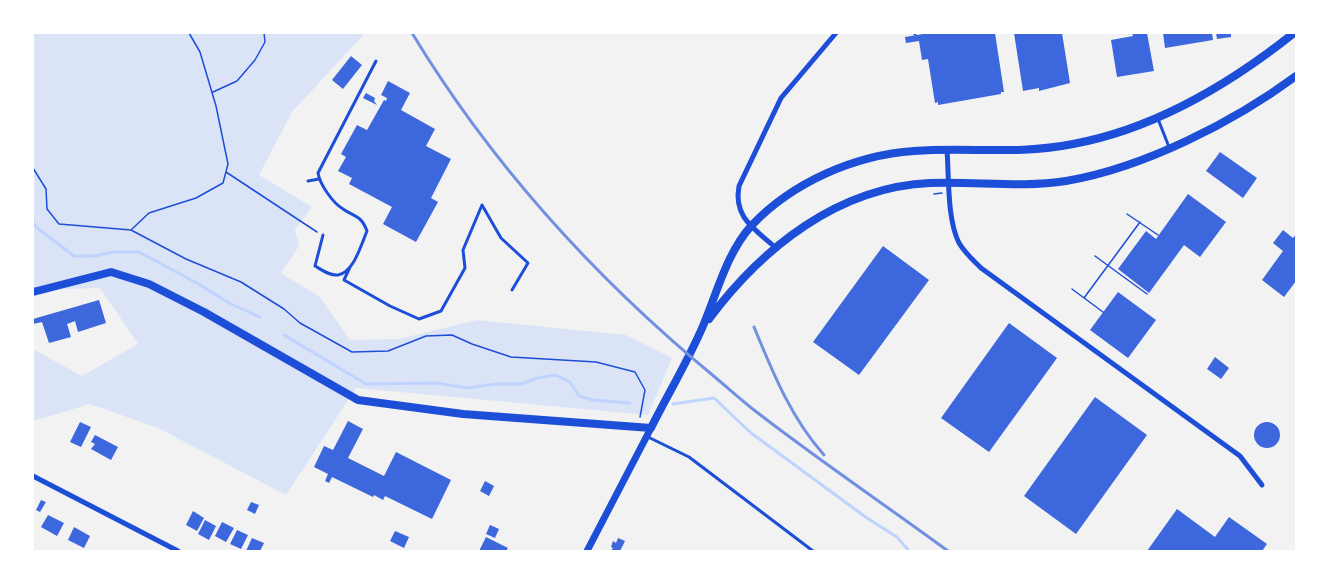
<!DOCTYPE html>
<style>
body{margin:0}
#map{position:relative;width:1329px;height:584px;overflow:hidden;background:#f2f2f2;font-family:Georgia,serif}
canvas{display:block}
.frame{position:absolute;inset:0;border:34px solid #fff;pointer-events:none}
</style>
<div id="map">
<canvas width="1329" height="584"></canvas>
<div class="frame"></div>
</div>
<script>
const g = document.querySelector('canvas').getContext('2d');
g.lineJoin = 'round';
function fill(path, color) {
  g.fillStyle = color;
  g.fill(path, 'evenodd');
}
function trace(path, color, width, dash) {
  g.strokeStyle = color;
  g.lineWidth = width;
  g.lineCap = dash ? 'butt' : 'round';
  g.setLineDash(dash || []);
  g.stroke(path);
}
const green = new Path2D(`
 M33,33h332l-73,79 -33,63 53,32 -17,23 4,16 -18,27 39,24 30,43 49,-1 78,-19 149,15 46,23 -24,57 -292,-27 -70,107 -128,-67 -68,-24 -57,17v-72l49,27 56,-32 -38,-56 -67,2z`);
const stream = new Path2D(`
 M33,222l3,5 38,29h20l19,-4h26l56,30 36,22 29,13
 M284,335l82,49 70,-1 32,5 27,-4h26l16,-6 19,-3 14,7 9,14 14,4 37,3
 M673,404l41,-6 37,35 116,85 30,19 12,14`);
const building = new Path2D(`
 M929,33h66l9,59h-3v2l-63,11v-3l-3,1 -7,-44 -6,1 -3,-19 -13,2 -1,-6z
 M1014,33h48l8,50 -31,8v-3l-16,3z
 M1132,33h15l7,38 -37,6 -6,-37 22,-4z
 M1163,33h49l1,7 -48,8z
 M1216,33h15v4l-14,2z
 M351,56l11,9 -19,24 -11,-9z
 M388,81l22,12 -9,17 34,19 -9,17 25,13 -20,39 7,4 -22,40 -33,-18 9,-17 -43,-23 3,-6 -14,-7 8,-14 -5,-3 16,-29 10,5 17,-30 2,1 1,-3 -6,-3z
 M366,93l9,5 -1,3 3,4 -14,-7z
 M1220,152l37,26 -14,20 -37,-27z
 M1188,194l38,28 -26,35 -16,-12 -35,48 -31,-24 28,-38 10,8z
 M1283,230l10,8 3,-4v47l-12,16 -22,-17 21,-29 -10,-8z
 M883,246l46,34 -70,95 -46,-33z
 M1118,292l38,28 -28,38 -38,-28z
 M99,300l7,23 -28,9 -3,-11 -8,3 4,13 -22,6 -7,-21 -9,2v-5z
 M1009,323l48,35 -68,94 -48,-34z
 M1215,357l14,11 -8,11 -14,-10z
 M1095,397l52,38 -71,99 -52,-38z
 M348,421l15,8 -15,29 36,18 12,-24 55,28 -19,39 -47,-23 -2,4 -9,-5 -1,2 -41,-20 -3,6 -4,-2 3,-7 -14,-7 10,-21 9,4z
 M1254 435a13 13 0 1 1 26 0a13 13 0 1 1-26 0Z
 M80,422l11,5 -10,20 -11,-5z
 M95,435l23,12 -7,13 -20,-11 4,-5 -4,-2z
 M485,481l9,5 -5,10 -9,-5z
 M41,500l5,2 -6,10 -4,-2z
 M251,502l8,3 -4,9 -8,-4z
 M1177,509l38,28 14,-20 38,27 -5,7h-115z
 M193,511l11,7 -7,13 -11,-6z
 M48,515l16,8 -7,13 -16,-9z
 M205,520l11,6 -7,14 -11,-6z
 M222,522l12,6 -8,14 -11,-6z
 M490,525l9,4 -4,9 -9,-4z
 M74,527l16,9 -6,12 -16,-8z
 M237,530l11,5 -7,14 -11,-5z
 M395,531l14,6 -5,11 -14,-7z
 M486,537l22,11 -2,3h-27z
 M252,538l12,5 -4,8h-14z
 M618,538l7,3 -5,10h-9l2,-3 -2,-1 2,-6 3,2z`);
const path = new Path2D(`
 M213,92l24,-11 18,-21 10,-18 -1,-9
 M33,168l13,21 1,20 12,15 72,6 55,29 55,23 43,27 16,14 52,29 36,-1 38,-15 26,-1 20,9 39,13 85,5 39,10 10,18 -5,27
 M226,172l91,60
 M934,194l8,-1
 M1127,214l31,21
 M132,229l17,-16 47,-15 27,-15 5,-19 -12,-58 -16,-54 -11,-19
 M1095,256l52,38
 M1072,289l31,23
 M1084,298l56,-76`);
const service = new Path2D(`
 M915,33v1
 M1158,119l11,28
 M308,181l11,-2
 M323,235l-8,31c7,4 15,10 23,9 16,-3 23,-30 29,-44 -6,-16 -11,-13 -24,-22 -10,-6 -23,-24 -25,-36l58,-112
 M350,267l-6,13 46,26 29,13 22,-8 24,-43 -2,-18 19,-45 19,33 27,25 -16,27
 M648,437l41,20 124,94`);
const minor = new Path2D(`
 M947,150c2,27 0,69 12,93 6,10 14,17 22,25l259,188 22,29
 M776,248c-21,-19 -43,-30 -37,-62l42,-88 55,-65
 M33,476l145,75`);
const tertiary = new Path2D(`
 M587,551l64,-123`);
const secondary = new Path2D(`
 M33,292l78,-20 38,12 55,28 154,88 105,14 188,14c17,-34 37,-67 52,-102 14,-33 24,-74 49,-101 41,-43 103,-70 162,-74 54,-4 104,4 159,-7 81,-15 157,-60 221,-111
 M709,319c53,-71 129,-132 221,-136 45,-2 91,5 136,-2 77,-13 168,-59 230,-105`);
const rail = new Path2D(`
 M412,33c80,132 185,247 304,345 13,11 25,22 38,32 63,49 130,94 194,141
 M754,327c19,46 37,91 70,128`);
fill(green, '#dbe4f7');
trace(stream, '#bfd3fe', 3);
fill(building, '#3d67dc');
trace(path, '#1d4ed8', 1.5);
trace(service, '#1d4ed8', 3);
trace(minor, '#1d4ed8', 5);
trace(tertiary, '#1d4ed8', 7);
trace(secondary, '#1d4ed8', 8);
trace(rail, '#7290e2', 3);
</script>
